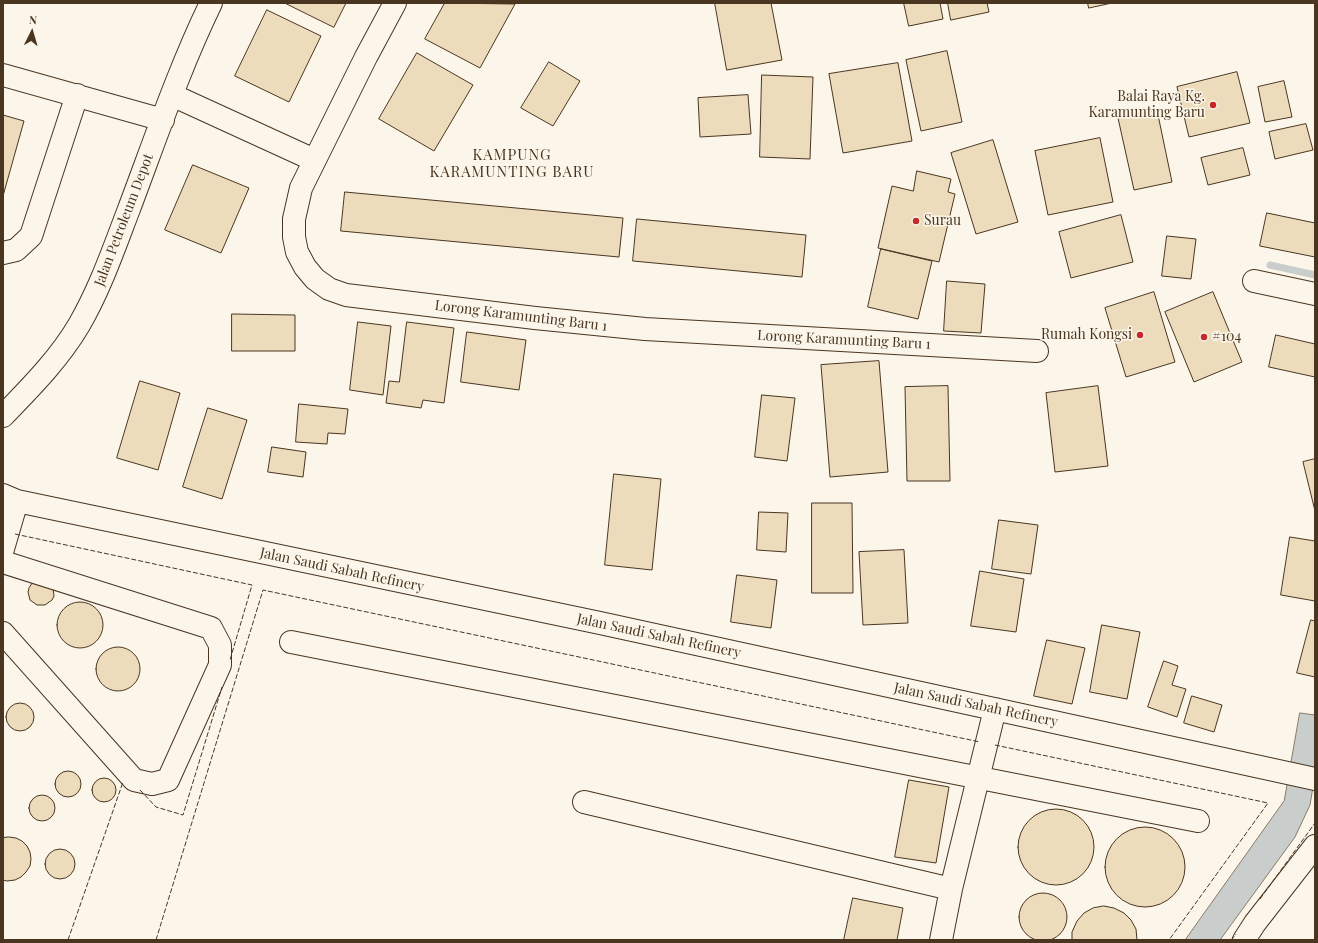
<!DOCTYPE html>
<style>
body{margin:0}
#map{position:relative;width:1318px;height:943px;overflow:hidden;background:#fbf6e9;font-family:"Playfair Display",serif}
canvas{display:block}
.frame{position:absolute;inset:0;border:4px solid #4a3520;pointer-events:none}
.north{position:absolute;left:12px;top:12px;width:40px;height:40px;-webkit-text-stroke:3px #fbf6e9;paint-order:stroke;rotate:5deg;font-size:11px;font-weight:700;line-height:16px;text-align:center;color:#4a3520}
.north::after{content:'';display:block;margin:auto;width:14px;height:18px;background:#4a3520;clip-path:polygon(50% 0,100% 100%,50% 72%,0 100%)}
</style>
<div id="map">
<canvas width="1318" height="943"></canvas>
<div class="frame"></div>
<div class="north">N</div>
</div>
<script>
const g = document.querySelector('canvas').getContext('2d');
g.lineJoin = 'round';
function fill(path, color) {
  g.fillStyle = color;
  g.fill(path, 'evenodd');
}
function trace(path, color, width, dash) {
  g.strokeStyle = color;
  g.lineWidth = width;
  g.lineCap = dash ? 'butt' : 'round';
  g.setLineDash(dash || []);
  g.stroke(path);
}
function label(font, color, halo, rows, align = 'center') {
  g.font = font + ' "Playfair Display",serif';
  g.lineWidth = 3;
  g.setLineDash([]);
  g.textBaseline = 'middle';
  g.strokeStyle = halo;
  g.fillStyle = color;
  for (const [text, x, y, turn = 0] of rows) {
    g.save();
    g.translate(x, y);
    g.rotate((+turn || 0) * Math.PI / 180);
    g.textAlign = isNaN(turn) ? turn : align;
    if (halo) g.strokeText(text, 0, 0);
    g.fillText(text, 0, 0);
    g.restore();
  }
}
const water = new Path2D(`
 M1300,713l15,2v60l-5,30 -15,32 -75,103h-35l99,-139z`);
const stream = new Path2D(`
 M1270,265l45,10`);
const building = new Path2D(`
 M285,3h61l-12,24z
 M445,3l70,1 -35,64 -55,-29z
 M715,3h56l11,57 -55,10z
 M904,3h36l3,16 -34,7z
 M948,3h39l2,9 -38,8z
 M1088,3h24l-23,5z
 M267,10l54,26 -32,66 -54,-26z
 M947,51l15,71 -41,9 -15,-71z
 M417,53l56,32 -39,66 -55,-32z
 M549,62l31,19 -27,45 -32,-18z
 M898,63l14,78 -69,12 -14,-79z
 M1237,72l13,51 -61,14 -12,-50z
 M762,75l51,2 -3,82 -50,-2z
 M1284,81l8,36 -27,5 -7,-35z
 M748,95l3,39 -51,3 -2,-39z
 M1157,110l15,72 -38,8 -16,-72z
 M3,115l21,6 -21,75z
 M1306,124l7,26 -38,9 -6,-27z
 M1100,138l13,64 -65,13 -13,-64z
 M993,140l25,82 -42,12 -25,-81z
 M1243,148l7,27 -42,10 -7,-27z
 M193,165l56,23 -28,65 -56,-23z
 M917,171l34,8 -3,13 7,2 -16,68 -61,-14 14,-62 21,5z
 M345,192l278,26 -4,39 -278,-26z
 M1267,213l48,10v34l-55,-11z
 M1121,215l12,47 -62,16 -12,-46z
 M637,219l169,16 -4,42 -169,-16z
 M1167,236l29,3 -5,40 -29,-3z
 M881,249l51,12 -14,58 -50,-12z
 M947,281l38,3 -4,49 -37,-2z
 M1154,292l21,70 -49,15 -21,-69z
 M1213,292l29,70 -48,20 -29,-70z
 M232,314l63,1v36h-63z
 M358,322l33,4 -8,69 -33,-5z
 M407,322l47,6 -10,75 -21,-3 -2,8 -35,-5 3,-22 10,1z
 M467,332l59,8 -7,50 -58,-8z
 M1276,335l39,9v33l-46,-10z
 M879,361l9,111 -58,5 -9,-112z
 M140,381l40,12 -22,77 -41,-12z
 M948,386l2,95h-43l-2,-94z
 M1098,386l10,80 -53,6 -9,-79z
 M762,395l33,3 -8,63 -32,-4z
 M299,404l49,5 -3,25 -17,-1 -1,11 -31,-2z
 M208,408l39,12 -25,79 -39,-12z
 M272,447l34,5 -3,25 -35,-5z
 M1315,459v52l-12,-49z
 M614,474l47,5 -9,91 -47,-5z
 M812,503h40l1,90h-41z
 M759,512l29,1 -2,39 -29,-2z
 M999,520l39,5 -7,49 -39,-5z
 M1290,537l25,4v60l-34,-6z
 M904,550l4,73 -45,2 -4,-73z
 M980,571l44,8 -8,53 -45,-6z
 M737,575l40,5 -6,48 -40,-6z
 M34,581l19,7 1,8 -2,4 -7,5h-8l-7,-5 -2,-8 1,-4z
 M57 625a23 23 0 1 1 46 0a23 23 0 1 1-46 0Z
 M1311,620l4,1v56l-18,-4z
 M1102,625l38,7 -13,67 -37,-7z
 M1047,640l38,8 -13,56 -38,-8z
 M96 669a22 22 0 1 1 44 0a22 22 0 1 1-44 0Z
 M1164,661l14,5 -6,19 14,4 -9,28 -29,-10z
 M1192,696l30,9 -8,27 -30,-9z
 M6 717a14 14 0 1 1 28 0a14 14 0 1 1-28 0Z
 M55 784a13 13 0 1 1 26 0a13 13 0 1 1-26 0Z
 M92 790a12 12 0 1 1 24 0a12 12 0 1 1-24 0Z
 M909,780l40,7 -13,76 -41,-6z
 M29 808a13 13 0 1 1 26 0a13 13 0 1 1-26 0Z
 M1018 847a38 38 0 1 1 76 0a38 38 0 1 1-76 0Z
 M1105 867a40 40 0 1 1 80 0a40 40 0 1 1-80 0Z
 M9,837l7,1 6,3 5,5 3,6 1,7 -1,7 -4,6 -5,5 -6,3 -8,1 -4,-1v-42z
 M45 864a15 15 0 1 1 30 0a15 15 0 1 1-30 0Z
 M1019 917a24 24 0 1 1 48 0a24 24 0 1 1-48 0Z
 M853,898l50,10 -6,32h-53z
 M1104,906l10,2 10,5 7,7 5,9 1,11h-65v-8l5,-11 7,-8 9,-5z`);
const minor = new Path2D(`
 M395,3l-29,54 -65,131 -7,31v18l3,15 8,15 10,12 14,10 17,6 189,23 110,11 392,22
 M3,75l160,45
 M172,95l142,65
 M3,253l13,-3 15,-14 46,-141
 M1254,281l61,13
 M3,416c27,-28 56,-57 76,-91 21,-36 35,-77 50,-116 26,-69 50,-140 82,-206
 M3,495l14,6 583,122 715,156
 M3,549l14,-48
 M3,562l208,66 9,17v20l-52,115 -16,4 -18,-4 -131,-147
 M291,642l907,179
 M584,802l367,87
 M941,940l10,-51 44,-180
 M1244,940l11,-17 60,-77`);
const fence = new Path2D(`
 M15,534l237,51 -22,75
 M995,745l273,58 -99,137
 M140,790l16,17 27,8 39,-128
 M1260,899l55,-76
 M68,940l55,-158
 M156,940l107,-350 717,152
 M1231,940l5,-6`);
const markers = [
 [1213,105,4,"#c62828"],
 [916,221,4,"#c62828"],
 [1140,335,4,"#c62828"],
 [1204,337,4,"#c62828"]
];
const poiNames = [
 ["Balai Raya Kg.",1205,97],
 ["Karamunting Baru",1205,113],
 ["Surau",924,221,"left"],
 ["Rumah Kongsi",1132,335],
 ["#104",1212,337,"left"]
];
const streetNames = [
 ["Jalan Petroleum Depot",124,220,-69],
 ["Lorong Karamunting Baru 1",521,316,7],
 ["Lorong Karamunting Baru 1",844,340,3],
 ["Jalan Saudi Sabah Refinery",342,570,12],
 ["Jalan Saudi Sabah Refinery",659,636,12],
 ["Jalan Saudi Sabah Refinery",976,705,12]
];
const neighbourhoodNames = [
 ["KAMPUNG",512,155],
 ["KARAMUNTING BARU",512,172]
];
fill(water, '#c9cecd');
trace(water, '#887966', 1);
trace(stream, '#c9cecd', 7);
fill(building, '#ecdcbc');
trace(building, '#4a3520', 1);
trace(minor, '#4a3520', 24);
trace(minor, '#fbf6e9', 22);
trace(fence, '#4a3520', 1, [5, 2]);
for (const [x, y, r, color] of markers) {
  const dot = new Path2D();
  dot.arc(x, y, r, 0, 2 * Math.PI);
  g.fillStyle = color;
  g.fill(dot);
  trace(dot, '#fbf6e9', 1.5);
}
label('14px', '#4a3520', '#fbf6e9', poiNames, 'right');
label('14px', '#4a3520', '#fbf6e9', streetNames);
g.letterSpacing = '1px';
label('15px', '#4a3520', '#fbf6e9', neighbourhoodNames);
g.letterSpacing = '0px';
</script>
